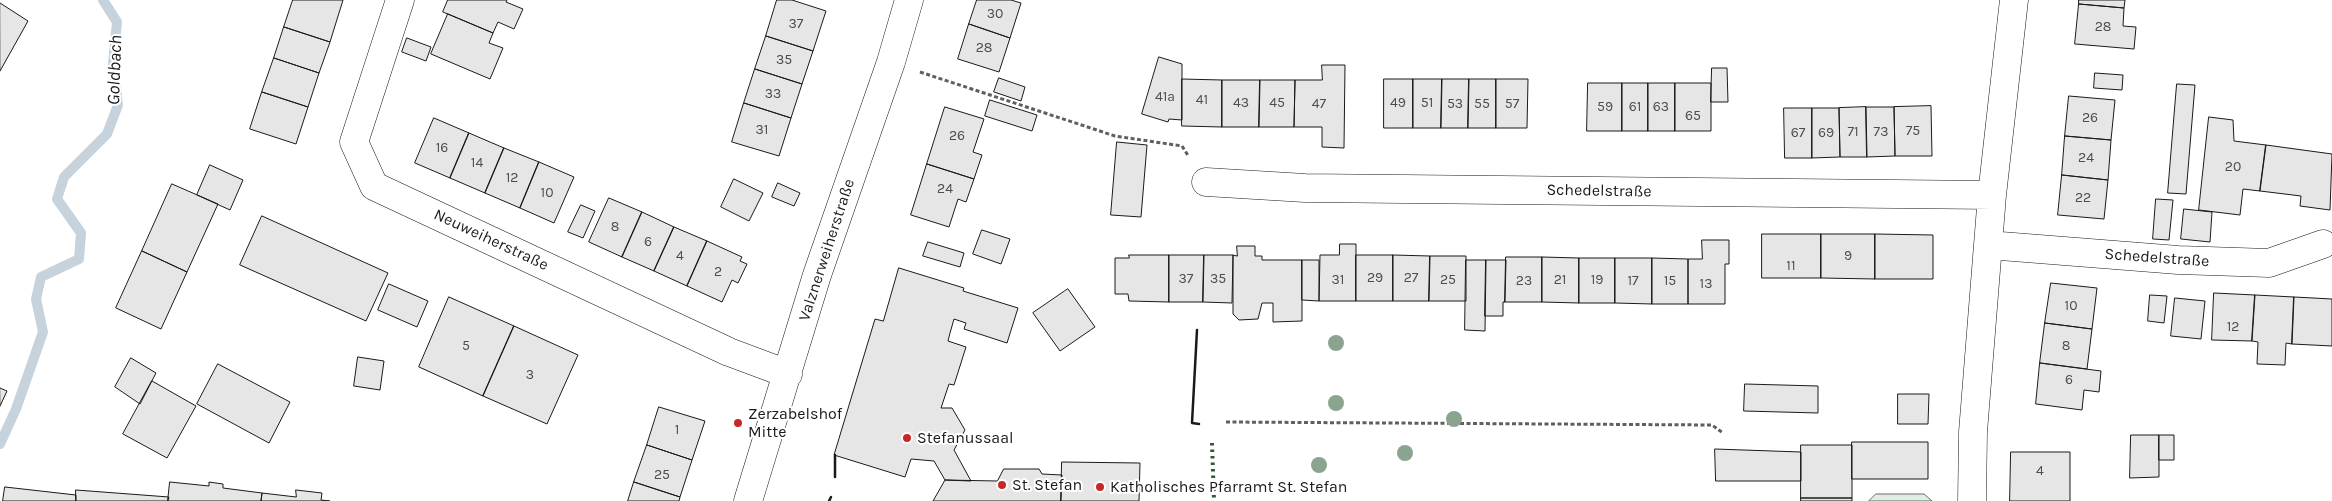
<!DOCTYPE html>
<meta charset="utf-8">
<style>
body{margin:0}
canvas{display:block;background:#fff}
</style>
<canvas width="2332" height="501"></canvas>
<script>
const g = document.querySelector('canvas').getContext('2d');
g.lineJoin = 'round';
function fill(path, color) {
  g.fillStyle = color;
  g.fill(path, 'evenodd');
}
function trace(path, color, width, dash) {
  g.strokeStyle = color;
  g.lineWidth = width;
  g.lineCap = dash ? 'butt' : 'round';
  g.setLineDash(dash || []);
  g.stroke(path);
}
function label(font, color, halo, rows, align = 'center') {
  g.font = font + ' Karla,sans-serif';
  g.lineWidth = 4;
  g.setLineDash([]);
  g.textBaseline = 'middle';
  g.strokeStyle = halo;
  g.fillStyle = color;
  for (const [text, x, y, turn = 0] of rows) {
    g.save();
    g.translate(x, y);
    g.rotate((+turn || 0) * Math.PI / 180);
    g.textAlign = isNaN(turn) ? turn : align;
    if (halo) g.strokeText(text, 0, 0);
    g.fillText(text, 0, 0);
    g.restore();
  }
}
const green = new Path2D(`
 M1876,494h48l8,7h-63z`);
const stream = new Path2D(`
 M0,444l16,-35 27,-77 -7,-33 5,-22 38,-18 2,-26 -24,-34 7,-22 43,-43 11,-29 -5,-41 4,-42 -14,-22`);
const building = new Path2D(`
 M293,0h50l-13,42 -46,-15z
 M448,0h59l-1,2 17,7 -9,20 -16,-7 -5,11 -50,-21z
 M777,0h15l34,11 -13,40 -47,-15z
 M977,0h34l10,3 -11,35 -41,-14z
 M2079,0h46l-1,8 -45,-4z
 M0,3l28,18 -28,50z
 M2079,4l45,4 -1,18 13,1 -2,22 -59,-5z
 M448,14l45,19 -4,10 14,5 -13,31 -59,-25z
 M969,24l41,14 -11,34 -41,-13z
 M284,27l46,15 -11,31 -45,-15z
 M766,36l47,15 -11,33 -47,-15z
 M407,38l24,9 -5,14 -24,-9z
 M1159,57l23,7v56l-13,-1 -1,3 -26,-8z
 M274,58l45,15 -11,34 -46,-15z
 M1322,65h23l-1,83 -22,-1v-20h-28l1,-47h27z
 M1712,68h15l1,34h-17z
 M755,69l47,15 -11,34 -47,-15z
 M2095,73l28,2 -1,15 -28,-2z
 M999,78l26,9 -4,14 -27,-9z
 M1182,79l40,1v47l-40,-1z
 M1384,79h29v49h-29z
 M1413,79h29l-1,49h-28z
 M1442,79h27l-1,49h-27z
 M1469,79h27v49h-28z
 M1496,79h32l-1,49h-31z
 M1222,80h38l-1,47h-37z
 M1260,80h35l-1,47h-35z
 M1588,83h34v48h-35z
 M1622,83h26v48h-26z
 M1648,83h27v48h-27z
 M1675,83h36v48h-36z
 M2177,84l18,1 -9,109 -18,-1z
 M262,92l46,15 -12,37 -46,-15z
 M2069,96l46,4 -4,40 -46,-4z
 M990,100l47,15 -5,16 -47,-15z
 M744,103l47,15 -12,38 -47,-14z
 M1931,106l1,50h-37l-1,-49z
 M945,107l39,12 -11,33 9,3 -8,24 -47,-15z
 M1866,107l1,50h-27l-1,-49z
 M1866,107h28l1,49 -28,1z
 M1784,108h28v50h-27z
 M1812,108h27l1,49 -28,1z
 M2209,117l24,3 1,21 32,4 -6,46 -17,-2 -3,26 -41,-5z
 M434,118l35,15 -19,45 -35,-15z
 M469,133l35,15 -19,45 -35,-15z
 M2065,136l46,4 -3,40 -46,-5z
 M1117,142l30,3 -6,72 -30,-2z
 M2266,145l66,9 -2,56 -30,-4 1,-10 -41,-5z
 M504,148l35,14 -19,46 -35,-15z
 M539,162l35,15 -20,46 -34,-15z
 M927,164l47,15 -8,23 -8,-3 -9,28 -38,-12z
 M210,165l33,15 -13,30 -33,-15z
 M2062,175l46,5 -4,39 -46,-4z
 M734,179l29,14 -14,28 -28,-14z
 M778,183l22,10 -6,13 -22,-9z
 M172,184l46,20 -31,68 -45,-21z
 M609,198l33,14 -20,45 -33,-15z
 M2156,199l17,1 -4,40 -16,-1z
 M581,205l14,6 -12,27 -15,-6z
 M2184,209l28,3 -2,30 -29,-3z
 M642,212l32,15 -20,44 -32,-14z
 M262,216l126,57 -22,48 -126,-56z
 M674,227l33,14 -20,45 -33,-15z
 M982,230l28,9 -9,25 -28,-10z
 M1762,234h59v44h-59z
 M1821,234h54v45l-54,-1z
 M1875,234l58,1v44h-58z
 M1702,240h27v24h-4v40h-37v-45h14z
 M707,241l35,16 -2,4 7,3 -9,19 -6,-3 -10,22 -35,-16z
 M928,242l36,11 -4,14 -37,-11z
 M1340,244h16v57h-37l1,-46h19z
 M1237,246h18v10h7v4h40v61l-29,1v-19h-11l-4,16 -19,1 -6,-6v-59l4,1z
 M142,251l45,21 -26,57 -45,-21z
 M1129,255h40v47l-40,-1 -1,-7h-13v-36h14z
 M1169,255h35l-1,47h-34z
 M1204,255h29l-1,48 -29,-1z
 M1356,255h37v46h-37z
 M1393,255l37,1 -1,45h-36z
 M1430,256h36v45h-37z
 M1506,257h36v45h-37z
 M1542,257l37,1v45l-37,-1z
 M1579,258h36v45h-36z
 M1615,258h37v46l-37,-1z
 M1652,258l36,1v45h-36z
 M1302,260h17v41l-17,-1z
 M1466,260h20l-1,71 -20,-1z
 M1486,260h20l-1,42h-2v14h-18z
 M899,268l65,20 -1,3 55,17 -11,35 -43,-14 2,-6 -12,-4 -4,14 -2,8 18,6 -12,38 -5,-1 -8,24h11l13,22 -11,20 17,31 -26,-1 -11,-19 -23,-2 -6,18 -71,-22 41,-136 8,2z
 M2051,283l46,5 -5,41 -47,-6z
 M389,284l39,17 -11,26 -39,-17z
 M1068,289l27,38 -35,24 -27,-38z
 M2214,293l41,2 -3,46 -40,-1z
 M2150,295l17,1 -3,27 -16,-2z
 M2255,295l39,2 -2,47 -6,-1 -1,22 -28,-1 1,-22 -6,-1z
 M449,297l65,29 -31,70 -64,-29z
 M2294,297l38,2v47l-40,-2z
 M2175,298l30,3 -4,38 -30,-3z
 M2045,323l47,6 -5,40 -47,-6z
 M514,326l64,29 -31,69 -64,-28z
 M358,357l26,4 -4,29 -26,-4z
 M131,358l25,15 -16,31 -25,-17z
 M2040,363l61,8 -2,21 -15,-2 -2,20 -46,-6z
 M218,364l72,38 -21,41 -72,-39z
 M152,381l44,25 -29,52 -44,-24z
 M1745,384l73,2v27l-74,-2z
 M0,388l7,3 -7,15z
 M1898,394h31l-1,30h-30z
 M659,407l46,14 -13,39 -45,-15z
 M2131,435h28v42l-29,1z
 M2159,435h15v25h-15z
 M1852,442h76v37h-76z
 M647,445l45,15 -12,37 -46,-15z
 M1801,445h51v53h-51z
 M1715,449l86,3v29h-85z
 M2011,452h59v49h-60z
 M1062,462l78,1 -1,38h-78z
 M1004,469h35l3,5 20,1 -1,26h-128l12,-21 52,1z
 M170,482l39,4v-4l14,2v4l39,5 -1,8h-93z
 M634,482l46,15 -1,4h-51z
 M5,487l71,8v6h-73z
 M76,490l93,7 -1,4h-92z
 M296,490l26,3 -1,7 9,1h-69l1,-8 34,4z
 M1801,498h51v3h-51z`);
const path = new Path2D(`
 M920,72l195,64 67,10 7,11
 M1226,422l486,3 11,8`);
const street = new Path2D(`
 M400,0l-46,142 20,44 355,166 59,22
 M1206,182l99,6 687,7
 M1988,245l190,15 91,3 54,-19
 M748,501l69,-226 74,-213 18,-62
 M1972,501l1,-69 19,-237 22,-195`);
const hedge = new Path2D(`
 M1212,443l2,58`);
const wall = new Path2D(`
 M1197,330l-5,93 7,1
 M835,477v-22
 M829,501l2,-4`);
const trees = [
 [1336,343],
 [1336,403],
 [1454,419],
 [1405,453],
 [1319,465]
];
const markers = [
 [738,423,5,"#c62828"],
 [907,438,5,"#c62828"],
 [1002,485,5,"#c62828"],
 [1100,487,5,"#c62828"]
];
const numberNames = [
 ["30",995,14],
 ["37",796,24],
 ["28",2103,27],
 ["28",984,48],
 ["35",784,60],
 ["33",773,94],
 ["41a",1165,97],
 ["41",1202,100],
 ["43",1241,103],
 ["45",1277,103],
 ["49",1398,103],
 ["51",1427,103],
 ["47",1319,104],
 ["53",1455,104],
 ["55",1482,104],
 ["57",1512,104],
 ["59",1605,107],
 ["61",1635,107],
 ["63",1661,107],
 ["65",1693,116],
 ["26",2090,118],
 ["31",762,130],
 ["75",1913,131],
 ["71",1853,132],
 ["73",1881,132],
 ["67",1798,133],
 ["69",1826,133],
 ["26",957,136],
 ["16",442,148],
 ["24",2086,158],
 ["14",477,163],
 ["20",2233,167],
 ["12",512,178],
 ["24",945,189],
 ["10",547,193],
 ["22",2083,198],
 ["8",615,227],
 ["6",648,242],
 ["4",680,256],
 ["9",1848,256],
 ["11",1791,266],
 ["2",718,272],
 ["29",1375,278],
 ["27",1411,278],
 ["37",1186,279],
 ["35",1218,279],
 ["31",1338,280],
 ["25",1448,280],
 ["21",1560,280],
 ["19",1597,280],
 ["23",1524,281],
 ["17",1633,281],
 ["15",1670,281],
 ["13",1706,284],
 ["10",2071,306],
 ["12",2233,327],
 ["5",466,346],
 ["8",2066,346],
 ["3",530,375],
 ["6",2069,380],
 ["1",677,430],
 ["4",2040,471],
 ["25",662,475]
];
const streetNames = [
 ["Schedelstraße",1599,191,1],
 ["Neuweiherstraße",491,240,25],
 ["Valznerweiherstraße",827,250,-72],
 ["Schedelstraße",2157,258,4]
];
const poiNames = [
 ["Zerzabelshof",748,414],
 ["Mitte",748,432],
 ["Stefanussaal",917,438],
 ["St. Stefan",1012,485],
 ["Katholisches Pfarramt St. Stefan",1110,487]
];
const waterNames = [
 ["Goldbach",115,70,-88]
];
fill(green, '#e0efe3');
trace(green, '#6a6a6a', 1);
trace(stream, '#c6d2dc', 10);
fill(building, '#e6e6e6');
trace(building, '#1a1a1a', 1);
trace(street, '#1a1a1a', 29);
trace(path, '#5f5f5f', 3, [4, 2.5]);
trace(street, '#fff', 28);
trace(hedge, '#2b5a34', 4, [2.5, 4]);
trace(wall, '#1a1a1a', 2.5);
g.fillStyle = '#8aa48f';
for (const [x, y] of trees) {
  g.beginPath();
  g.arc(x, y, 8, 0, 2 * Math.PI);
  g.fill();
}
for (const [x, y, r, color] of markers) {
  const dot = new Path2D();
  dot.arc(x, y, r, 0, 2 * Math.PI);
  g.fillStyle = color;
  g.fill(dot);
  trace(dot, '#fff', 2);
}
label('14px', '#4d4d4d', null, numberNames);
label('16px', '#1a1a1a', '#fff', streetNames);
label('16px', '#1a1a1a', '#fff', poiNames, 'left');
label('italic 18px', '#1a1a1a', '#fff', waterNames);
</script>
